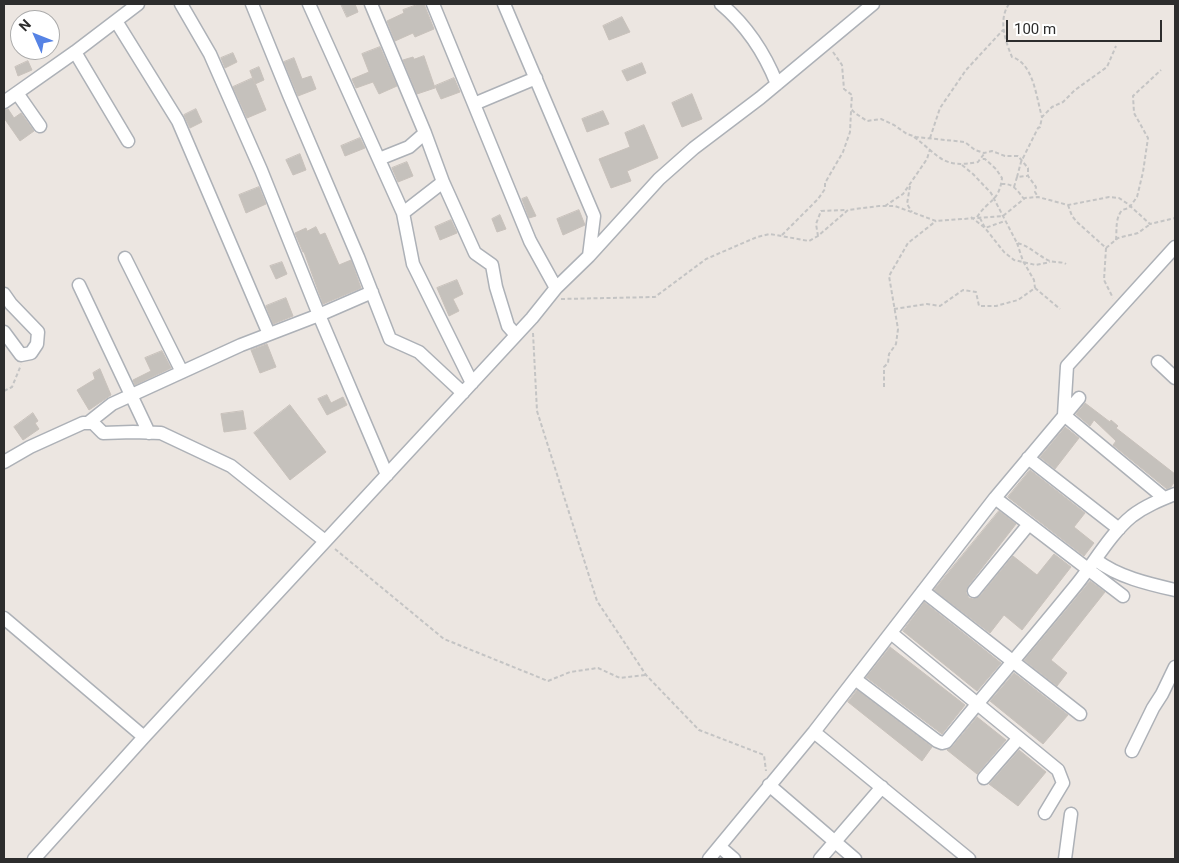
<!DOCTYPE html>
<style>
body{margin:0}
#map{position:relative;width:1179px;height:863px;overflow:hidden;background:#ece6e1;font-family:Roboto,sans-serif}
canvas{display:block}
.frame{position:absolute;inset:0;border:5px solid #2d2d2d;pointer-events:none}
.north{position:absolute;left:10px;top:10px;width:50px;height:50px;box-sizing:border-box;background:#fff;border:1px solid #ababab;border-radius:50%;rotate:314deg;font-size:14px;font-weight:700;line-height:20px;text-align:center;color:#2d2d2d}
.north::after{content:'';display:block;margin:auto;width:18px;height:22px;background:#5683e5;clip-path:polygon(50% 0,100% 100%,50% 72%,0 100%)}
.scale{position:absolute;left:1006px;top:20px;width:156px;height:22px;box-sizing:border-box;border:2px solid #2d2d2d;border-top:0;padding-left:6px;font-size:15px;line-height:18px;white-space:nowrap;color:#2d2d2d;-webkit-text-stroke:4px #fff;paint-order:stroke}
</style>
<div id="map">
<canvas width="1179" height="863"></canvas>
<div class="frame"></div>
<div class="north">N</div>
<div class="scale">100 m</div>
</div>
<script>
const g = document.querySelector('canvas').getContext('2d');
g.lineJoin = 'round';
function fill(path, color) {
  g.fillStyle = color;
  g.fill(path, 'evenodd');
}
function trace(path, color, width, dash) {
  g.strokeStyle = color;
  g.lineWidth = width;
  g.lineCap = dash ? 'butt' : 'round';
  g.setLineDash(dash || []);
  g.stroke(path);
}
const building = new Path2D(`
 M341,4h14l3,8 -11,5z
 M419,4h5l10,25 -19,8 -2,-4 -18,8 -8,-20 17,-8 -1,-3z
 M622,17l8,15 -21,8 -6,-14z
 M380,47l17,39 -18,8 -6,-12 -17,6 -4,-9 17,-7 -7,-18z
 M233,53l4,9 -12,6 -4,-10z
 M424,56l11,32 -18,6 -14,-34 10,-3 1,2z
 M294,58l8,21 9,-3 5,13 -18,7 -14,-34z
 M28,61l4,9 -14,6 -3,-9z
 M642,63l4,10 -19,8 -5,-10z
 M259,67l5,13 -9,4 -5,-13z
 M253,78l13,32 -19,8 -14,-31z
 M454,78l6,14 -19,7 -6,-13z
 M692,94l10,25 -20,8 -10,-24z
 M8,109l6,9 7,-5 13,18 -14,10 -16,-23v-8z
 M196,109l6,13 -12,6 -6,-13z
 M603,111l6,13 -22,8 -5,-13z
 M644,125l14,33 -31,13 4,10 -20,7 -12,-29 31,-12 -5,-14z
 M360,138l5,10 -20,8 -4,-10z
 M300,154l6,16 -13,5 -7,-15z
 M407,162l6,14 -15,6 -6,-14z
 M259,187l7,17 -20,9 -7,-18z
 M527,197l9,19 -7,2 -7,-19z
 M579,210l6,15 -22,10 -6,-16z
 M500,215l6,14 -9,3 -5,-13z
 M451,220l6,13 -17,7 -5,-13z
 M316,227l4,8 5,-2 14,32 12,-5 10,28 -38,16 -19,-52h-1l-8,-19 11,-5 1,3z
 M282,262l5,12 -11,5 -6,-13z
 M457,280l6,14 -10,5 6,12 -10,5 -12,-28z
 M286,298l7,18 -20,8 -7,-18z
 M267,344l9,23 -16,6 -9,-23z
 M162,351l9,17 -36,17 -2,-5 18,-9 -6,-13z
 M100,369l11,26 -22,15 -12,-20 18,-11 -2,-6z
 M327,395l4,8 12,-6 4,8 -20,10 -9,-16z
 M1085,403l25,19 1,-2 7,6 -2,2 59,46v7l-4,6 -4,2 -54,-44 3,-4 -22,-21 -4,6 -14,-12z
 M290,405l36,47 -36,28 -36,-47z
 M243,411l3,18 -22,3 -3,-18z
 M33,413l5,8 -3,2 4,6 -16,11 -9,-13z
 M1065,427l14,11 -24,31 -15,-12z
 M1030,470l55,43 -11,14 20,16 -10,13 -75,-58 -1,-1z
 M999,511l17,13 -48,62 -2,7 3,5 4,1 7,-3 33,-40 24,19 17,-21 17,13 -49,63 -18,-15 -14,18 -56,-43z
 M1090,581l15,11 -54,68 16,13 -10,13 -33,-26z
 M924,602l77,61 -24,28 -74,-60z
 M890,647l75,58 -23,29 -76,-57z
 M1014,673l54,42 -25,29 -53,-43z
 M857,690l75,57 -10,14 -74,-59z
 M977,717l29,23 -29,34 -30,-24 5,-3z
 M1019,750l27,22 -28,34 -29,-22z`);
const path = new Path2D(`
 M1009,4c-11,16 -4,36 3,53 22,7 24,40 30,60
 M833,52l9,13 2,24 8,6 -1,14 4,4 12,8 14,-2 13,6 13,9 9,3 49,5 10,8 9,3 8,-2 13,5h13l10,12v8l8,11 -1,5 3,5
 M914,137c26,19 28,32 64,25l6,-8
 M930,138l10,-30 26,-38 37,-40
 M962,165l11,9 18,19 26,50c13,3 21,13 33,18 5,2 11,0 16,3
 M1017,177l4,-15 17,-34 2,-1 2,-10 10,-10 11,-5 12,-12 32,-23 9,-21
 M1001,184c12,-1 16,6 23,15
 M910,186l-3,18 5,8
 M1014,187l3,-10 10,-1
 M1068,205l4,11 5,6 29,26 -2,32 9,18
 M885,206l18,-12 24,-35 3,-10
 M971,217l14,11 19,24 10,8 22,5 14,-3
 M977,217c12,-18 22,-15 25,-39l-6,-9 -11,-10h-4
 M980,218l5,10 20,-7
 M782,235l36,-36 7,-10v-6l18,-31 7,-20 1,-21
 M818,236l-2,-12 5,-13 26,-1
 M1116,240c1,-11 -1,-21 6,-30l7,-2 8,-11 6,-25 5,-34 -14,-25 -1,-17 28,-26
 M1017,243l6,18 11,19 1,8
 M1106,248l12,-10 20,-5 11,-8
 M561,299l94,-2 51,-38 51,-22 13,-3 39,7 9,-5 30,-26 31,-4h16l41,15 67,-5 22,-18 13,-1 30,8 41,-8 10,1 9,6 22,20 25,-6
 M894,309l33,-5 13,2 23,-16 13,2 3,14h17l22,-6 17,-12 25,21
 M533,333l4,78 60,190 49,74 53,55 65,25 2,16
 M884,387v-20l4,-4 1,-9 7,-10 2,-15 -9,-53 19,-33 28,-22
 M4,391l8,-4 9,-22
 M335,549l109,90 104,42 22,-9 28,-4 22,10 26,-3`);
const street = new Path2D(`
 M181,4l29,50 51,116 58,145 68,160
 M252,4l37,91 69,162 32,82 29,13 44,41
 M309,4l94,209 10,51 59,119
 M371,4l54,129 -16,14 -30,12
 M433,4l97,237 26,47
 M504,4l90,212 -5,40
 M721,4c25,21 44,50 56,80
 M116,21l62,100 91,213
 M75,52l53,89
 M17,93l23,33
 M4,102l71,-50 63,-48
 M474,104l62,-26
 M443,182l32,71 17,12 4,22 12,39 8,9
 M403,213l40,-31 -18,-49
 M125,258l57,114
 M79,285l70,148
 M4,294l7,10 27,28 -1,12 -6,9 -10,2 -17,-23
 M1158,362l17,16
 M88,423l24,-19 129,-59 78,-30 53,-23
 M1028,458l91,71
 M4,462l26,-15 53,-24h10l10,10 30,-1 28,1 70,33 94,75
 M1163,497l-99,-82 3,-49 108,-119
 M995,498l128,98
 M1096,560c22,17 53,24 79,30
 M923,591l157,123
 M974,591l55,-67
 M4,618l140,119
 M891,633l167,137 5,13 -18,30
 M855,679l82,62 5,2 4,-1c43,-53 88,-105 131,-158 17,-21 34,-51 55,-68 13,-10 28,-16 43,-22
 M814,732l155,127
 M1132,751l21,-43 9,-14 13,-27
 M984,778l34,-39
 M769,785l86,74
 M720,847l14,12
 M34,859l110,-122 388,-419 24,-30 33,-32 70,-77 35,-31 66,-50 113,-94
 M709,859l105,-127 181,-234 84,-100
 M820,859l62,-72
 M1065,859l6,-45`);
fill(building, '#c5c1bc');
trace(building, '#c8c1bb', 1);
trace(street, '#adb1b7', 15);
trace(path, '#c4c4c4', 2, [4, 2.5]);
trace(street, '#fff', 12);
</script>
